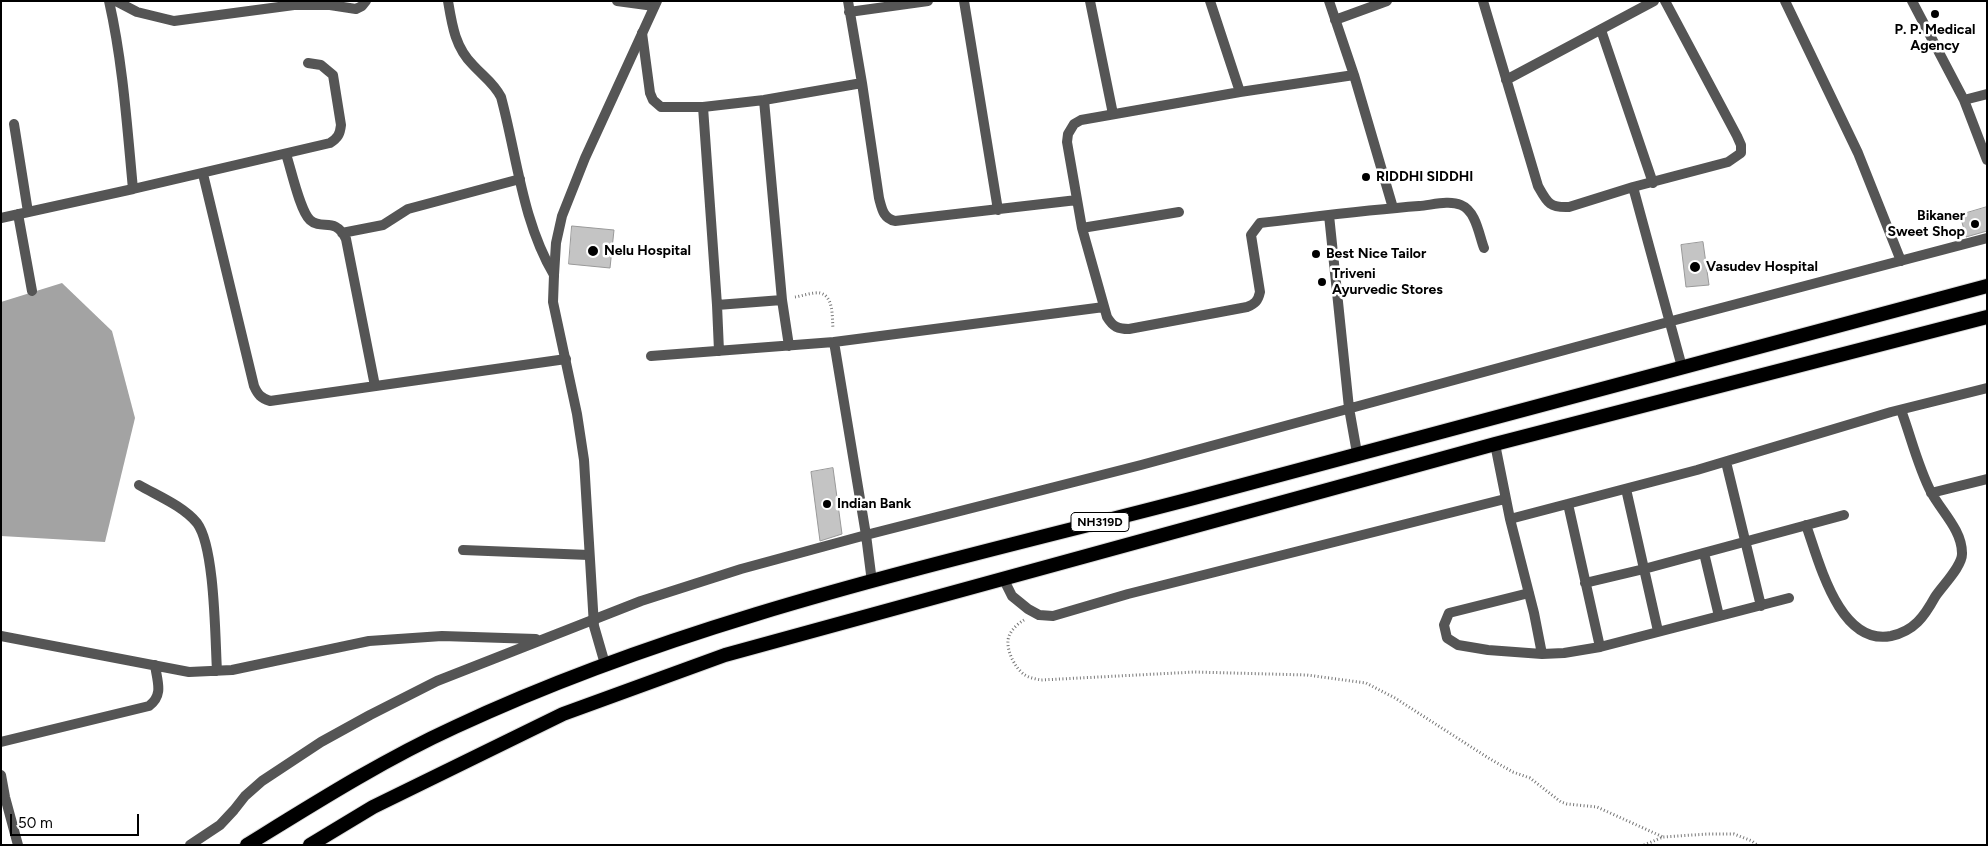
<!DOCTYPE html>
<style>
body{margin:0}
#map{position:relative;width:1988px;height:846px;overflow:hidden;background:#fff;font-family:Figtree,sans-serif}
canvas{display:block}
.frame{position:absolute;inset:0;border:2px solid #000;pointer-events:none}
.scale{position:absolute;left:10px;top:814px;width:129px;height:22px;box-sizing:border-box;border:2px solid #000;border-top:0;padding-left:6px;font-size:15px;line-height:18px;white-space:nowrap;color:#000;-webkit-text-stroke:4px #fff;paint-order:stroke}
</style>
<div id="map">
<canvas width="1988" height="846"></canvas>
<div class="frame"></div>
<div class="scale">50 m</div>
</div>
<script>
const g = document.querySelector('canvas').getContext('2d');
g.lineJoin = 'round';
function fill(path, color) {
  g.fillStyle = color;
  g.fill(path, 'evenodd');
}
function trace(path, color, width, dash) {
  g.strokeStyle = color;
  g.lineWidth = width;
  g.lineCap = dash ? 'butt' : 'round';
  g.setLineDash(dash || []);
  g.stroke(path);
}
function label(font, color, halo, rows, align = 'center') {
  g.font = font + ' Figtree,sans-serif';
  g.lineWidth = 5;
  g.setLineDash([]);
  g.textBaseline = 'middle';
  g.strokeStyle = halo;
  g.fillStyle = color;
  for (const [text, x, y, turn = 0] of rows) {
    g.save();
    g.translate(x, y);
    g.rotate((+turn || 0) * Math.PI / 180);
    g.textAlign = isNaN(turn) ? turn : align;
    if (halo) g.strokeText(text, 0, 0);
    g.fillText(text, 0, 0);
    g.restore();
  }
}
const water = new Path2D(`
 M62,283l50,48 23,87 -30,124 -104,-6v-234z`);
const building = new Path2D(`
 M1987,207v24l-21,6 -6,-22z
 M572,226l42,4 -4,38 -41,-4z
 M1703,242l6,43 -23,2 -5,-42z
 M833,468l9,66 -22,7 -9,-69z`);
const path = new Path2D(`
 M795,297c7,-1 18,-5 25,-4 14,3 12,25 13,36
 M1024,620c-5,3 -11,8 -14,14 -7,12 5,35 15,41 5,3 11,4 16,5l154,-8 112,3 59,8 29,15 95,61 23,13 17,6 31,24 6,2 30,3 66,30
 M1644,845l19,-8 45,-3h26l18,7 5,4`);
const minor = new Path2D(`
 M116,1l21,11 37,9 120,-16h36l26,4 6,-3 4,-5
 M448,1c4,24 7,46 25,64 10,11 21,18 28,32 16,59 21,124 53,178
 M617,1l37,5
 M848,1l14,82 17,115c3,11 4,20 16,23l182,-21
 M964,1l34,209
 M1090,1l23,113
 M1210,1l30,91
 M1329,1l25,74 39,133
 M1483,1l55,185c9,16 11,22 31,21l64,-20 95,-25 13,-9v-8l-4,-9 -72,-135
 M1785,1l73,152 43,108
 M1912,1l52,99 23,60
 M849,12l79,-11
 M1335,20l52,-19
 M1601,30l52,153
 M642,33l8,60 3,7 8,7h42l61,-7 98,-17
 M1354,75l-114,17 -159,28 -7,4 -6,10 -1,8 15,86 25,89c6,10 11,12 22,12l118,-22c8,-3 11,-6 13,-15l-9,-57 9,-12c53,-6 106,-13 159,-17 13,-1 30,-6 42,-1 15,6 18,30 23,43
 M1506,80l148,-79
 M764,100l18,200 7,46
 M1964,100l23,-6
 M703,107l14,198 65,-5
 M14,124l14,88
 M286,154c5,15 14,57 24,66 12,11 25,-4 36,19l29,147
 M203,174l51,212c4,9 7,12 16,15l296,-42
 M1633,187l49,180
 M133,189l197,-46c8,-5 10,-9 11,-18l-8,-50 -12,-10 -13,-2
 M18,214l14,77
 M1329,215l20,193 8,45
 M1,218l132,-29c-6,-63 -10,-126 -24,-188
 M1082,228l97,-16
 M342,233l41,-8 25,-16 112,-30
 M717,305l2,46
 M834,342l32,193 6,47
 M651,356l183,-14 270,-35
 M1495,444l15,75 24,94 8,41
 M1726,462l35,144
 M139,485c19,11 44,21 58,38 18,24 18,114 20,148
 M1626,489l32,142
 M1931,493l56,-14
 M1568,504l32,143
 M1510,519l187,-49 194,-58 96,-24
 M1806,525c13,36 33,121 85,111 23,-5 33,-19 44,-39 7,-11 28,-31 27,-44 0,-23 -21,-42 -31,-61 -13,-25 -20,-55 -30,-82
 M463,550l126,5
 M1704,553l15,63
 M1004,580l8,16 16,13 11,6 14,1 75,-22 377,-95
 M1585,583l59,-14 200,-54
 M1529,593l-80,20 -5,12 3,13 11,7 30,5 54,4 22,-1 36,-6 189,-49
 M1,636l188,36 43,-2 137,-29 73,-5 94,3
 M1,742l148,-36c15,-11 8,-25 6,-41
 M190,845l30,-20 14,-15 11,-14 17,-15 59,-39 49,-27 67,-34 204,-80 100,-32 125,-34 275,-70 527,-143 319,-84`);
const tertiary = new Path2D(`
 M605,664l-11,-38 -10,-166 -7,-46 -24,-112 1,-27 2,-32 6,-27 23,-58 72,-157
 M1,775l4,22 13,48`);
const trunk = new Path2D(`
 M247,845c68,-42 136,-85 208,-118 235,-110 490,-164 739,-229 264,-71 528,-142 793,-212
 M310,845l63,-38 190,-93 162,-59 770,-211 492,-127`);
const markers = [
 [1935,14,5,"#000"],
 [1366,177,5,"#000"],
 [1975,224,5,"#000"],
 [593,251,6,"#000"],
 [1316,254,5,"#000"],
 [1695,267,6,"#000"],
 [1322,282,5,"#000"],
 [827,504,5,"#000"]
];
const shields = [
 [1100,522,58]
];
const shieldNames = [
 ["NH319D",1100,522]
];
const poiNames = [
 ["P. P. Medical",1935,30,"center"],
 ["Agency",1935,46,"center"],
 ["RIDDHI SIDDHI",1376,177],
 ["Bikaner",1965,216,"right"],
 ["Sweet Shop",1965,232,"right"],
 ["Nelu Hospital",604,251],
 ["Best Nice Tailor",1326,254],
 ["Vasudev Hospital",1706,267],
 ["Triveni",1332,274],
 ["Ayurvedic Stores",1332,290],
 ["Indian Bank",837,504]
];
fill(water, '#a3a3a3');
fill(building, '#c4c4c4');
trace(building, '#999', 1);
trace(trunk, '#dbdbdb', 16);
trace(path, '#777', 3, [1, 2.5]);
trace(minor, '#555', 10);
trace(tertiary, '#555', 10);
trace(trunk, '#000', 14);
for (const [x, y, r, color] of markers) {
  const dot = new Path2D();
  dot.arc(x, y, r, 0, 2 * Math.PI);
  g.fillStyle = color;
  g.fill(dot);
  trace(dot, '#fff', 2);
}
for (const [x, y, w] of shields) {
  const box = new Path2D();
  box.roundRect(x - w / 2, y - 9.5, w, 19, 4);
  g.fillStyle = '#fff';
  g.fill(box);
  trace(box, '#000', 1);
}
label('bold 12px', '#000', null, shieldNames);
label('bold 14px', '#000', '#fff', poiNames, 'left');
</script>
